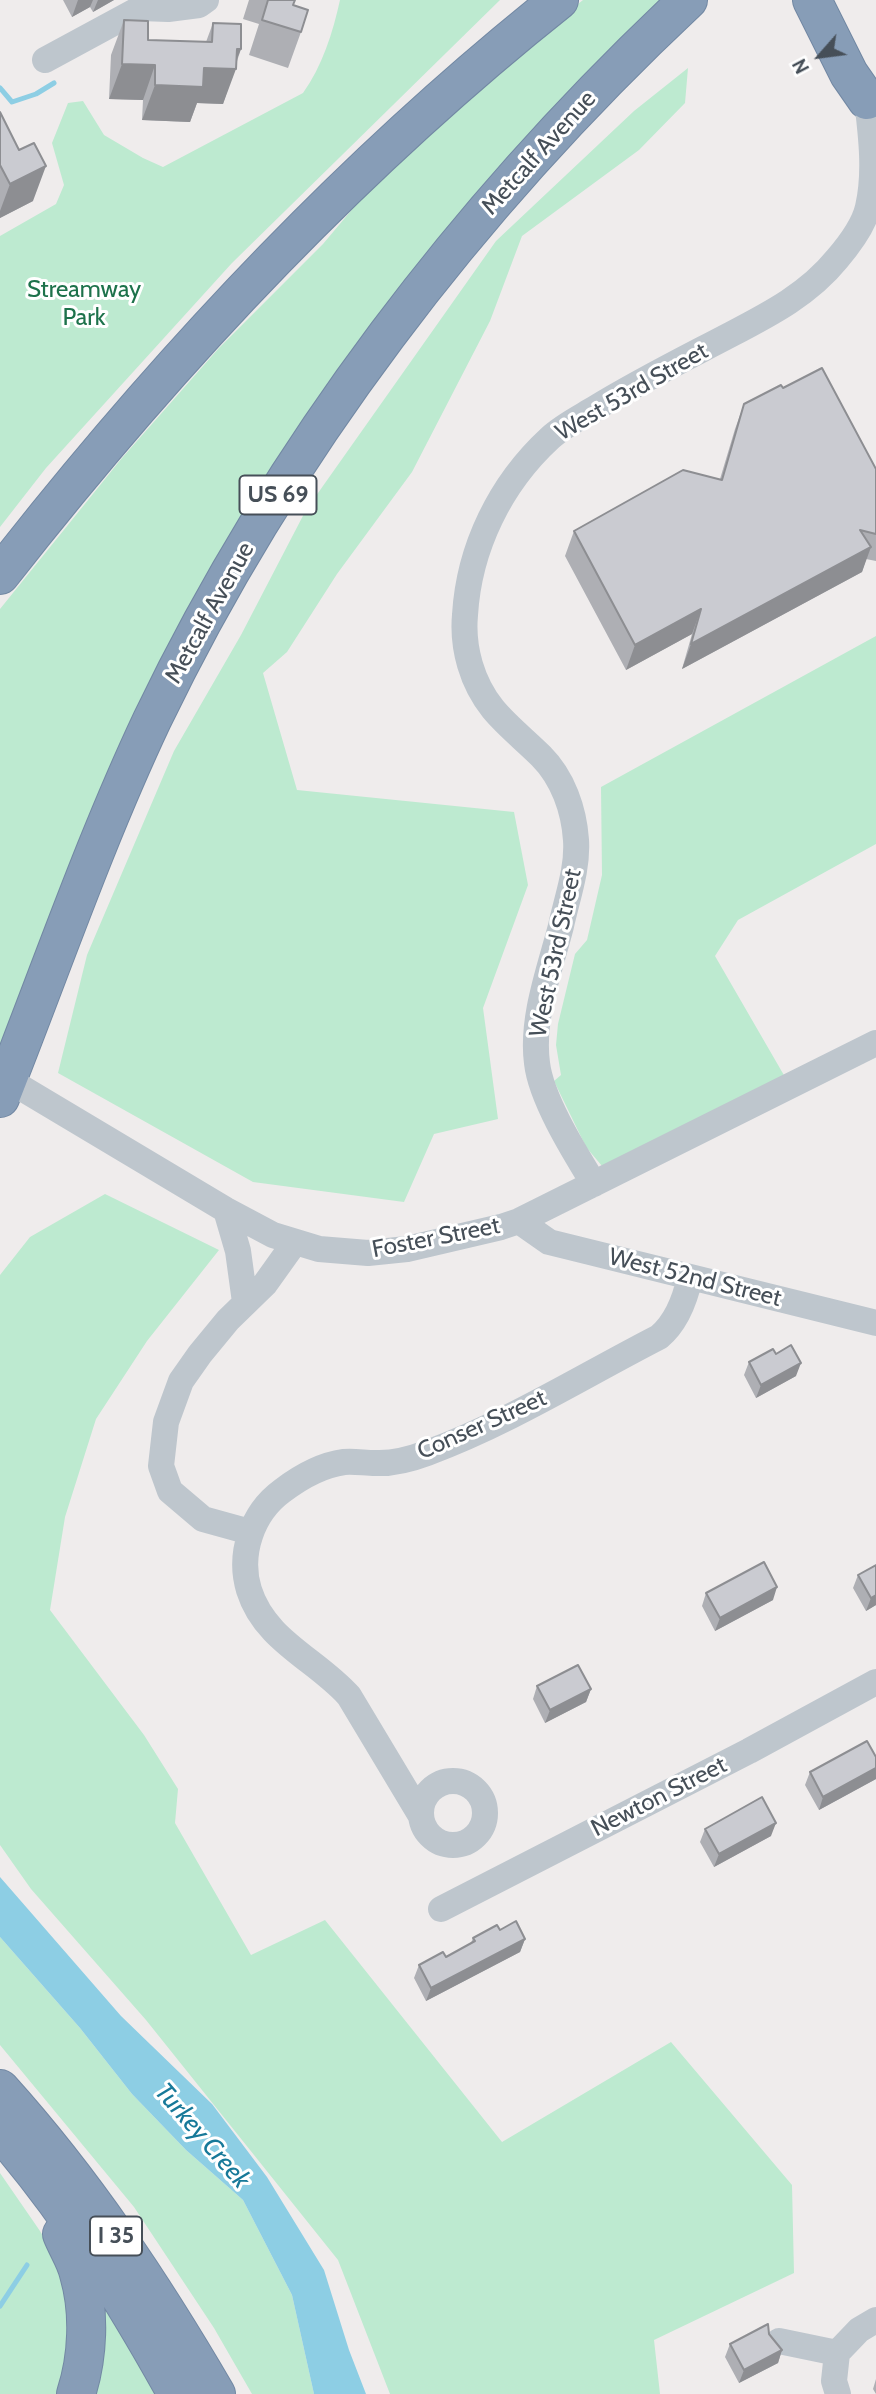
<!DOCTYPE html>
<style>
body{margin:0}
#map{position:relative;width:876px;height:2394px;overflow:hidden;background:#efecec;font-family:Cabin,sans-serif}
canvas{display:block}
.north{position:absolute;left:785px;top:21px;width:70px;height:70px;-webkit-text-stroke:5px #fff;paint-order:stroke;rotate:242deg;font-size:19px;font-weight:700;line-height:28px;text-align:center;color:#464f58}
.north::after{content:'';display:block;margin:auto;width:24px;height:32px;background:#464f58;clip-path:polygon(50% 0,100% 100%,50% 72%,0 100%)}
</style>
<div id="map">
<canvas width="876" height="2394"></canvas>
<div class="north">N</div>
</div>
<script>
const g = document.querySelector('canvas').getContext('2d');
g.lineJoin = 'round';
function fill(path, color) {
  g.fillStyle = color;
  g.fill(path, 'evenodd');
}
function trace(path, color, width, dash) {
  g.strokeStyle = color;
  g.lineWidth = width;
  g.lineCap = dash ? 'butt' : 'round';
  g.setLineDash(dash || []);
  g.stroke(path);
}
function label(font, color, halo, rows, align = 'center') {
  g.font = font + ' Cabin,sans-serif';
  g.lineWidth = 6;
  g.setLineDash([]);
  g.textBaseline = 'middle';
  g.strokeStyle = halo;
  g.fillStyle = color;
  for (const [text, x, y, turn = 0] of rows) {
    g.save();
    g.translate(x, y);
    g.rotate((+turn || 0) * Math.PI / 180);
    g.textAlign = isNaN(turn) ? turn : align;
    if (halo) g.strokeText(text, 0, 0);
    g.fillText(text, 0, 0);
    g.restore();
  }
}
const green = new Path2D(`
 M340,0h160l-268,263 -186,205 -46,59v-291l56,-32 8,-19 -12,-42 16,-40 15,-2 21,34 39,23 20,9 140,-74c19,-26 30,-61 37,-93z
 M583,0h88l-320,361 -342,676 -9,8v-436l122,-151 97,-110 104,-104 69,-82 120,-105z
 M688,68l-3,35 -46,47 -117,86 -32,85 -78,151 -75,102 -50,78 -24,21 34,117 217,22 14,73 -45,123 15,111 -64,15 -30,68 -151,-20 -195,-109 29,-118 87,-204 67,-116 65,-125 190,-269 138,-130z
 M876,636v208l-138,76 -23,36 70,121 -183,89 -16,-19 -32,-66 7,-6 -5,-30 2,-21 17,-70 12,-14 15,-65 -1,-88z
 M105,1194l114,56 -72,91 -51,78 -31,98 -15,93 94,125 34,54 -3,34 76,132 74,-35 177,222 169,-100 121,143 2,88 -140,67 6,54h-270l-52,-134 -192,-240 -115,-131 -31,-44v-570l30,-38z
 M0,1937l80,91 52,66 54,56 57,50 49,95 22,99h-62l-38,-66 -80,-121 -134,-162z
 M0,2173l40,58 18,31 7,23 5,60 -12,49h-58z
 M88,2265l77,129h-77z`);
const water = new Path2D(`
 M0,1877l121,139 91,88 55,73 57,93 25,80 17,44h-52l-22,-99 -49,-95 -57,-50 -54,-56 -52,-66 -80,-91z`);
const stream = new Path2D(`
 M0,88l12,14 24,-8 18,-11
 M0,2306l27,-41`);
const minor = new Path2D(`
 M45,60l96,-52 27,1 31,-4 7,-5
 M0,1075l226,135 47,25 46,14 49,4 39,-4 94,-22 18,-6 357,-178
 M594,1184c-19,-31 -53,-85 -57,-121 -6,-45 13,-94 24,-137 6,-28 17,-57 15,-86 -2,-30 -13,-62 -35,-84 -16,-16 -34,-30 -48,-47 -21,-26 -31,-61 -28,-94 4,-67 35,-131 85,-177 13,-12 29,-20 44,-29 42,-26 86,-48 130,-71 42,-22 83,-42 113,-79 12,-14 27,-34 31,-52 8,-34 3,-73 -1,-107
 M226,1210l12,41 7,51
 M519,1221l30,21 327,81
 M250,1532l-47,-13 -33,-28 -9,-25 5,-44 15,-41 19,-27 28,-34 37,-36 30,-42
 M421 1813a32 32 0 1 1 64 0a32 32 0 1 1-64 0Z
 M421,1816l-72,-120c-33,-37 -84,-55 -100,-106 -11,-36 3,-77 33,-99 17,-13 40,-26 62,-29 10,-1 21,1 31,1 18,1 36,-4 52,-10 81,-30 156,-77 232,-116 18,-15 26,-37 31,-60
 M441,1909l308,-158 127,-69
 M779,2341l58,12
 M837,2353l22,-23 17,-10
 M837,2353l-3,28 4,13`);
const highway = new Path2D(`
 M812,0l37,74 18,26
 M0,575c165,-211 349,-408 559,-575
 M0,1098c50,-126 94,-255 152,-378 130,-271 318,-516 536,-720
 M0,2089c84,93 153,197 216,305
 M0,2131c70,80 126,171 177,263
 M62,2234c5,13 14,26 17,40 11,38 9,83 -3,120`);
const wall = new Path2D(`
 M63,0h51l-21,12 -3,-5 -18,10z
 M249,0h46l-2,5 8,27 -13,36 -39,-13 10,-31 -16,-5z
 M124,20l24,20 58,2 7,-19 28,26 -18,55 -26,-1 -7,19 -48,-2 1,-20 -34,-1 2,-44z
 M0,112l33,89 -33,17z
 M783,388l93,81v92l-10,-2 -4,13 -180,97 10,-35 -66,36 -61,-114 9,-25 146,-52 15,-50 9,-25z
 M776,1354l20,22 -40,22 -12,-23 5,-13z
 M858,1575l18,30 -10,6 -13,-23z
 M706,1593l67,7 -58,31 -13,-25z
 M537,1686l54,3 -5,13 -41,21 -12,-24z
 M810,1772l66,7 -57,31 -14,-25z
 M705,1829l66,7 -57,31 -14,-25z
 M500,1930l25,9 -5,13 -94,49 -12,-23 5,-13 27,-8 25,-14 2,-5z
 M769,2334l13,16 -4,13 -39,20 -14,-26 5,-13z
 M876,2379v15l-3,-5z`);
const shadedWall = new Path2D(`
 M78,0h15l-3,7 -18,10z
 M98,0h16l-21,12z
 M237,49h4l-8,20h3l-13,35 -26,-1 -7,19 -48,-2 13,-35 49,-17z
 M122,64l33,1 -12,35 -34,-1z
 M46,166l-13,35 -33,17v-7l10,-27z
 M871,547l-9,25 -180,97 9,-25z
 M701,609l-9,25 -66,36 9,-25z
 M801,1363l-5,13 -40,22 5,-13z
 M777,1587l-4,13 -58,31 5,-13z
 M876,1595v10l-10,6 5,-13z
 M591,1689l-5,13 -41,21 5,-13z
 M876,1768v11l-57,31 4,-13z
 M776,1823l-5,13 -57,31 5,-13z
 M525,1939l-5,13 -94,49 5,-13z
 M782,2350l-4,13 -39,20 5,-13z`);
const building = new Path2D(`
 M268,0h27l-2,5 15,5 -7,22 -39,-12z
 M124,20l24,1v19l64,2 1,-19 28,1v25h-4l-1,20 -32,-1 -1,19 -48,-2v-20l-33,-1z
 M0,112l19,38 15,-7 12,23 -36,18 -10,-19z
 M822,368l54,101v65l-16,-4 11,17 -180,97 10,-35 -66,36 -61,-114 109,-61 39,10 22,-76 37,-19 2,3z
 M791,1345l10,18 -40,22 -12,-23 24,-13 3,5z
 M764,1562l13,25 -57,31 -14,-25z
 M876,1565v30l-5,3 -13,-23z
 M578,1665l13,24 -41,21 -13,-24z
 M867,1741l9,16v11l-53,29 -13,-25z
 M762,1797l14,26 -57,31 -14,-25z
 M516,1921l9,18 -94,49 -12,-23 24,-13 3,5 29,-16 -2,-3 24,-13 3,5z
 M768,2324l1,10 13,16 -38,20 -14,-26z`);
const shields = [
 [278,495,77],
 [116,2236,52]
];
const shieldNames = [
 ["US 69",278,495],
 ["I 35",116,2236]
];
const streetNames = [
 ["Metcalf Avenue",539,153,-48],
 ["West 53rd Street",632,392,-30],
 ["Metcalf Avenue",210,613,-61],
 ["West 53rd Street",556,953,-78],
 ["Foster Street",436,1238,-11],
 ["West 52nd Street",695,1278,14],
 ["Conser Street",482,1425,-24],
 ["Newton Street",659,1797,-27]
];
const parkNames = [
 ["Streamway",84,290],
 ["Park",84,318]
];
const waterNames = [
 ["Turkey Creek",202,2136,49]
];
fill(green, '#bdead0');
fill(water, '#8dcee4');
trace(stream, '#8dcee4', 5);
trace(highway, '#7288a3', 40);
trace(minor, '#bec6cd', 26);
trace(highway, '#879db7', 38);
fill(wall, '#aeafb4');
fill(shadedWall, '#8d8e92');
fill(building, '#cacbd1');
trace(building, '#8d8e92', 2);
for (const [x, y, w] of shields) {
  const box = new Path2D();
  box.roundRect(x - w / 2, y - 19.5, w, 39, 5);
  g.fillStyle = '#fff';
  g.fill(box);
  trace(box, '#464f58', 2);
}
label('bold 23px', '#464f58', null, shieldNames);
label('24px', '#464f58', '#fff', streetNames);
label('24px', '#1d724b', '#fff', parkNames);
label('italic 26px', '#177999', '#fff', waterNames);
</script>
